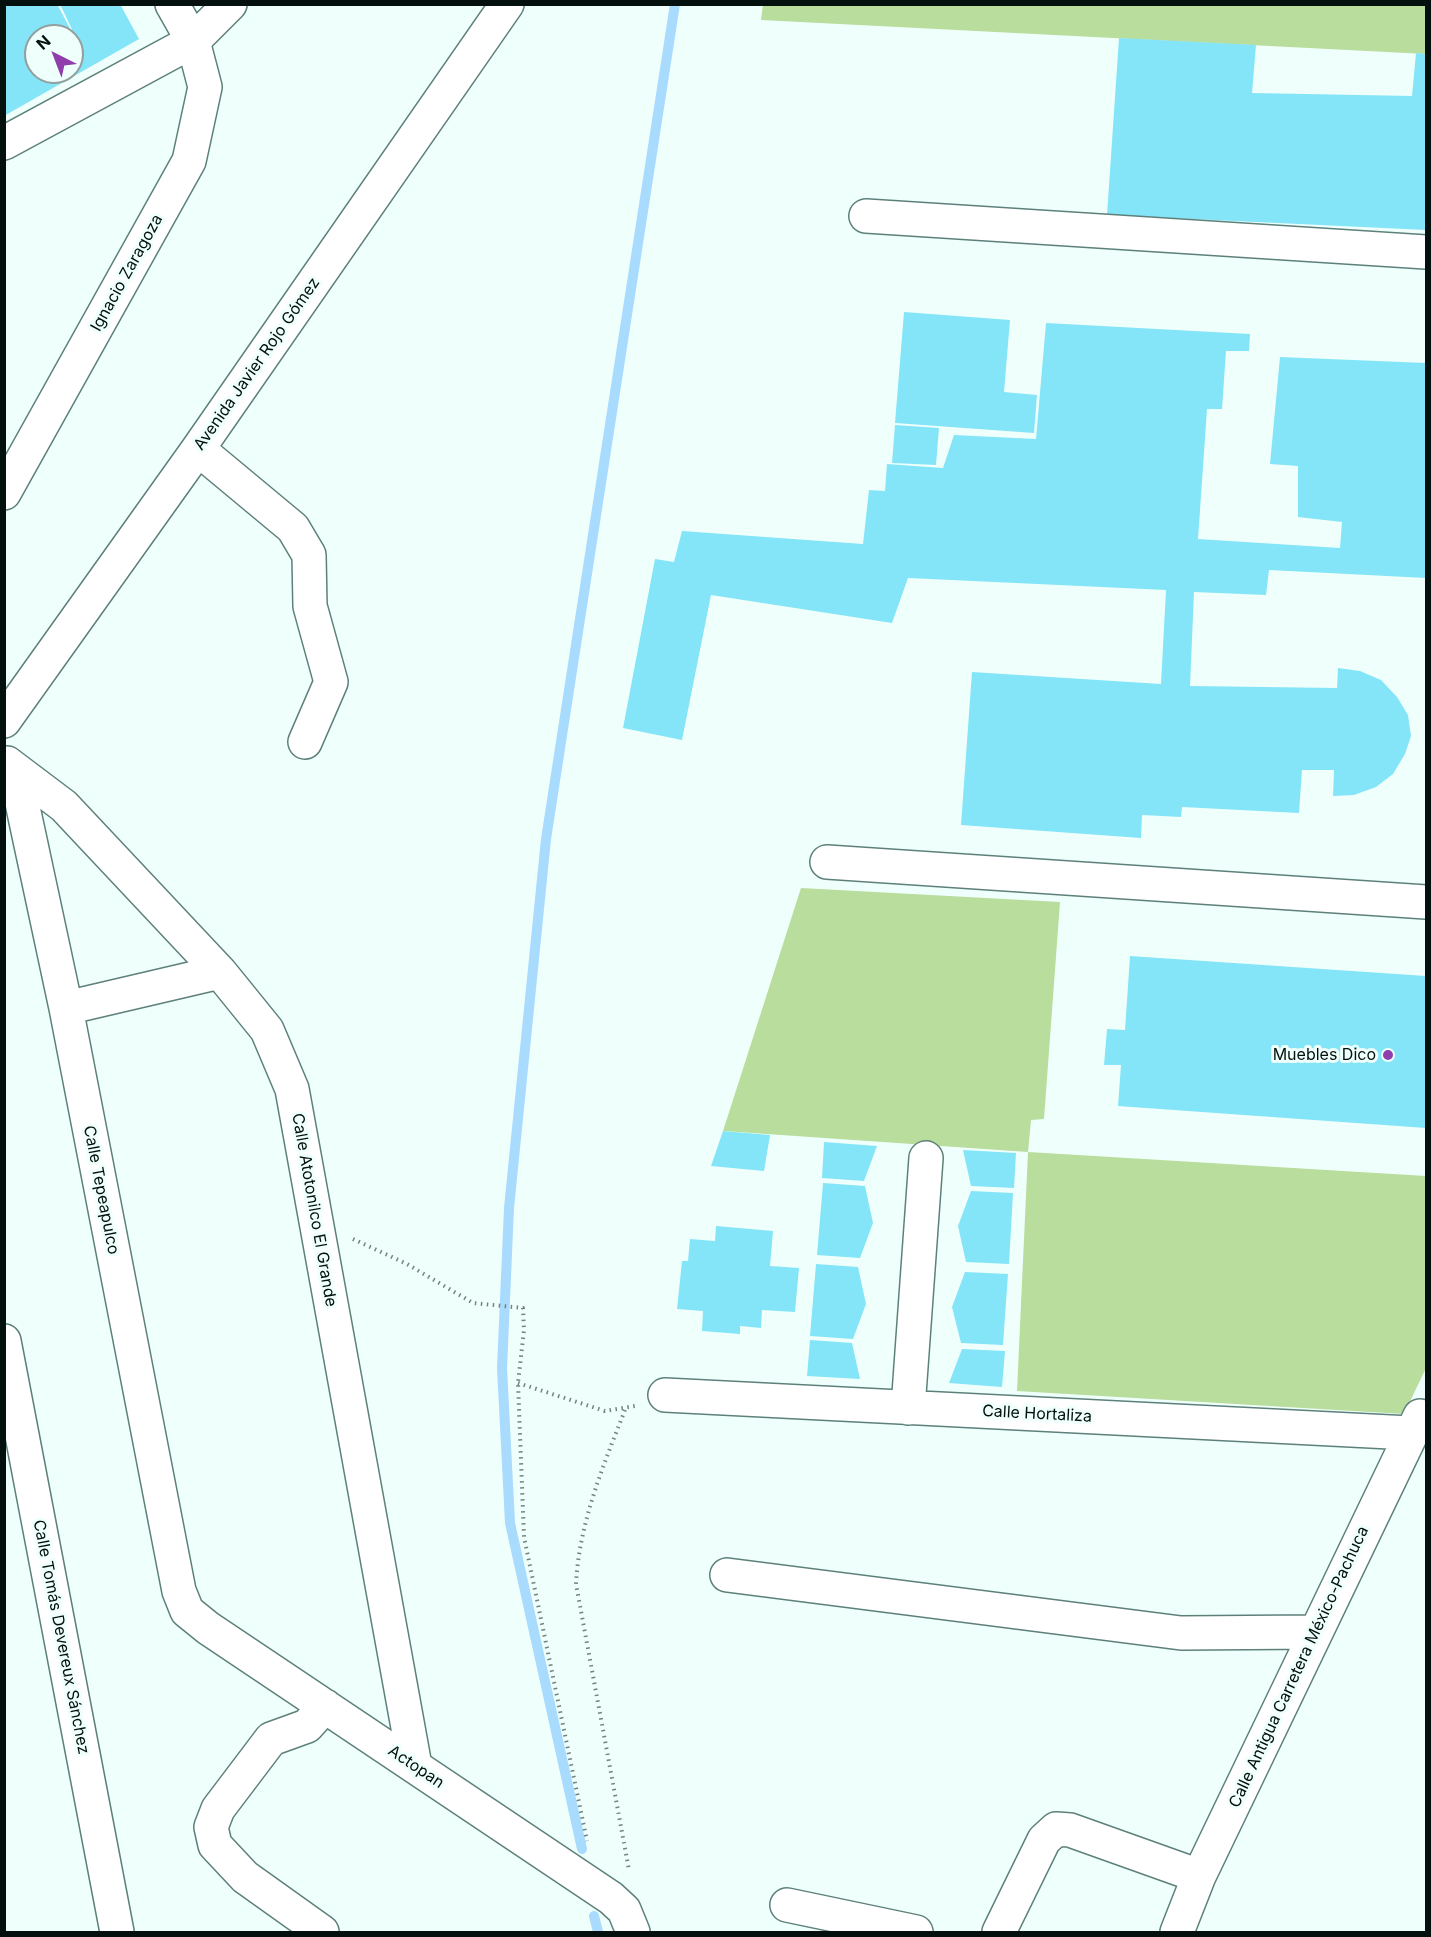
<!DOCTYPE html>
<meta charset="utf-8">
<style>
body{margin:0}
#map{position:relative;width:1431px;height:1937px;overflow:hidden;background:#effffc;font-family:Inter,sans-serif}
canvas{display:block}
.frame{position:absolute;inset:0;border:6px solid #03100e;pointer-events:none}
.north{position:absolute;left:24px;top:24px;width:60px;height:60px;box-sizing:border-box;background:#effffc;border:2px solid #919f9d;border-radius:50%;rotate:318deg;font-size:16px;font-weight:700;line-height:24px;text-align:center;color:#03100e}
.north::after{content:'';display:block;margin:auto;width:21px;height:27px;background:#913ead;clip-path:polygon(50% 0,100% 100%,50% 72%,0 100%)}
</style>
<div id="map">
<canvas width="1431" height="1937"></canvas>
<div class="frame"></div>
<div class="north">N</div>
</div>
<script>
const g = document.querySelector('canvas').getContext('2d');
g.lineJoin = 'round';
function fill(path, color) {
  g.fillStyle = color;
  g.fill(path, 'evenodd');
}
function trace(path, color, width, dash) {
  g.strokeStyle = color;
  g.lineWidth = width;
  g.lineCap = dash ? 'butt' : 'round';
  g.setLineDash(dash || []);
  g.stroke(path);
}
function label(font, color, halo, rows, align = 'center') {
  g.font = font + ' Inter,sans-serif';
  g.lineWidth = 6;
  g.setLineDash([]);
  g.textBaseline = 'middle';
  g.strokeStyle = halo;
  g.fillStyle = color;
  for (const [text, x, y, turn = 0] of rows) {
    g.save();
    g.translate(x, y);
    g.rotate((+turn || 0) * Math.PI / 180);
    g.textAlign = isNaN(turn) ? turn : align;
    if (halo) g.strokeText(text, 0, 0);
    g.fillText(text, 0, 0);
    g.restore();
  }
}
const green = new Path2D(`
 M763,4l663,1v49l-665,-34z
 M801,888l259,14 -16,217 -13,1 -3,32 398,24v192l-22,46 -387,-23 11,-239 -305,-21z`);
const stream = new Path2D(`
 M582,1849l-72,-326 -8,-155 7,-160 37,-369 129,-835
 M594,1916l4,16`);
const building = new Path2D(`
 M4,4h53l26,49 -23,-49h60l19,35 -135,77zM36,36h36v36h-36z
 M1119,38l137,7 -4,48 160,3 4,-43 10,1v176l-319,-15z
 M904,312l106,8 -6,72 33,3 -3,38 -139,-10z
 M1046,323l204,11 -1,17h-23l-4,58h-15l-9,130 142,9 2,-26 -44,-5v-51l-28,-2 10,-107 146,6v215l-157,-8 -3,25 -72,-3 -4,94 147,2 1,-20 22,3 21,9 16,17 11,18 3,21 -6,18 -12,20 -17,13 -22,8 -21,1 1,-26h-32l-3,43 -117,-6 -1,10 -39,-2 -1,23 -180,-13 11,-153 189,12 5,-94 -258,-12 -16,45 -181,-28 -29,145 -59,-12 32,-169 19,3 8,-31 181,13 6,-54 16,1 2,-27 56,4 11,-33 82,4z
 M895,425l44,3 -3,37 -44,-2z
 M1130,956l296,20v152l-308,-22 3,-41h-17l3,-36 18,1z
 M723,1131l47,4 -6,36 -53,-5z
 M824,1142l53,4 -13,35 -42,-3z
 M963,1150l53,3 -2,35 -43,-2z
 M823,1183l42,3 8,37 -13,35 -43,-3z
 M971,1191l42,2 -4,71 -43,-2 -8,-36z
 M716,1226l57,5 -3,35 29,2 -4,44 -33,-2 -1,18 -21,-2v8l-38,-3 1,-20 -26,-2 5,-48h6l2,-22 25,2z
 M816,1264l42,3 8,37 -13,35 -43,-3z
 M965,1272l43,2 -5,71 -42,-2 -9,-36z
 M810,1340l42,3 8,36 -53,-3z
 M962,1349l43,2 -3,36 -53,-4z`);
const path = new Path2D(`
 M353,1239l54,25 66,39 50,5 1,22 -6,53 6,154 63,304
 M518,1383l87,28 30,-5
 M625,1410c-22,56 -46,114 -49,174l53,286`);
const minor = new Path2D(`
 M866,216l560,36
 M198,449l95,79 16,27 1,51 21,76 -26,60
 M4,493l185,-332 16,-74 -12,-46 -21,-37
 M4,721l194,-272 309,-445
 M7,763l57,43 156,166 47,58 25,59 123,677
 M15,770l51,238 113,583 8,20 21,17 403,270 13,12 9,22
 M827,862l599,40
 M66,1008l154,-36
 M4,1341l113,591
 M665,1395l745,38 16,-11
 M908,1408l18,-250
 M727,1575l454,58 135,-1
 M787,1905l129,27
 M322,1932l-77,-55 -30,-32 -4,-18 7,-18 53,-70 36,-13 18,-20
 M999,1932l45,-92 12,-11 14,1 129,46
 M1177,1932l22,-56 221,-460`);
const major = new Path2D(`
 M4,143l189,-102 37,-37`);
const markers = [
 [1388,1055,6,"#913ead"]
];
const streetNames = [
 ["Ignacio Zaragoza",127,273,-61],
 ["Avenida Javier Rojo Gómez",257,364,-55],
 ["Calle Tepeapulco",101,1190,79],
 ["Calle Atotonilco El Grande",314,1210,80],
 ["Calle Hortaliza",1037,1414,3],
 ["Calle Tomás Devereux Sánchez",61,1637,79],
 ["Calle Antigua Carretera México-Pachuca",1299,1667,-65],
 ["Actopan",416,1767,34]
];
const poiNames = [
 ["Muebles Dico",1376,1055]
];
fill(green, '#b9dd9c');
trace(stream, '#a8dbfd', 10);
fill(building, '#85e5f8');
trace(minor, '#5d807b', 36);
trace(major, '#5d807b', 36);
trace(path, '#758381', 4, [1.5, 4.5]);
trace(minor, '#fff', 33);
trace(major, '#fff', 33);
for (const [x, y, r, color] of markers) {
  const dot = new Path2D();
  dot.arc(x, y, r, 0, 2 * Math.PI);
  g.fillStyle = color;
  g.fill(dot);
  trace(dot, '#effffc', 2);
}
label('16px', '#03100e', '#effffc', streetNames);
label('16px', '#03100e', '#effffc', poiNames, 'right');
</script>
